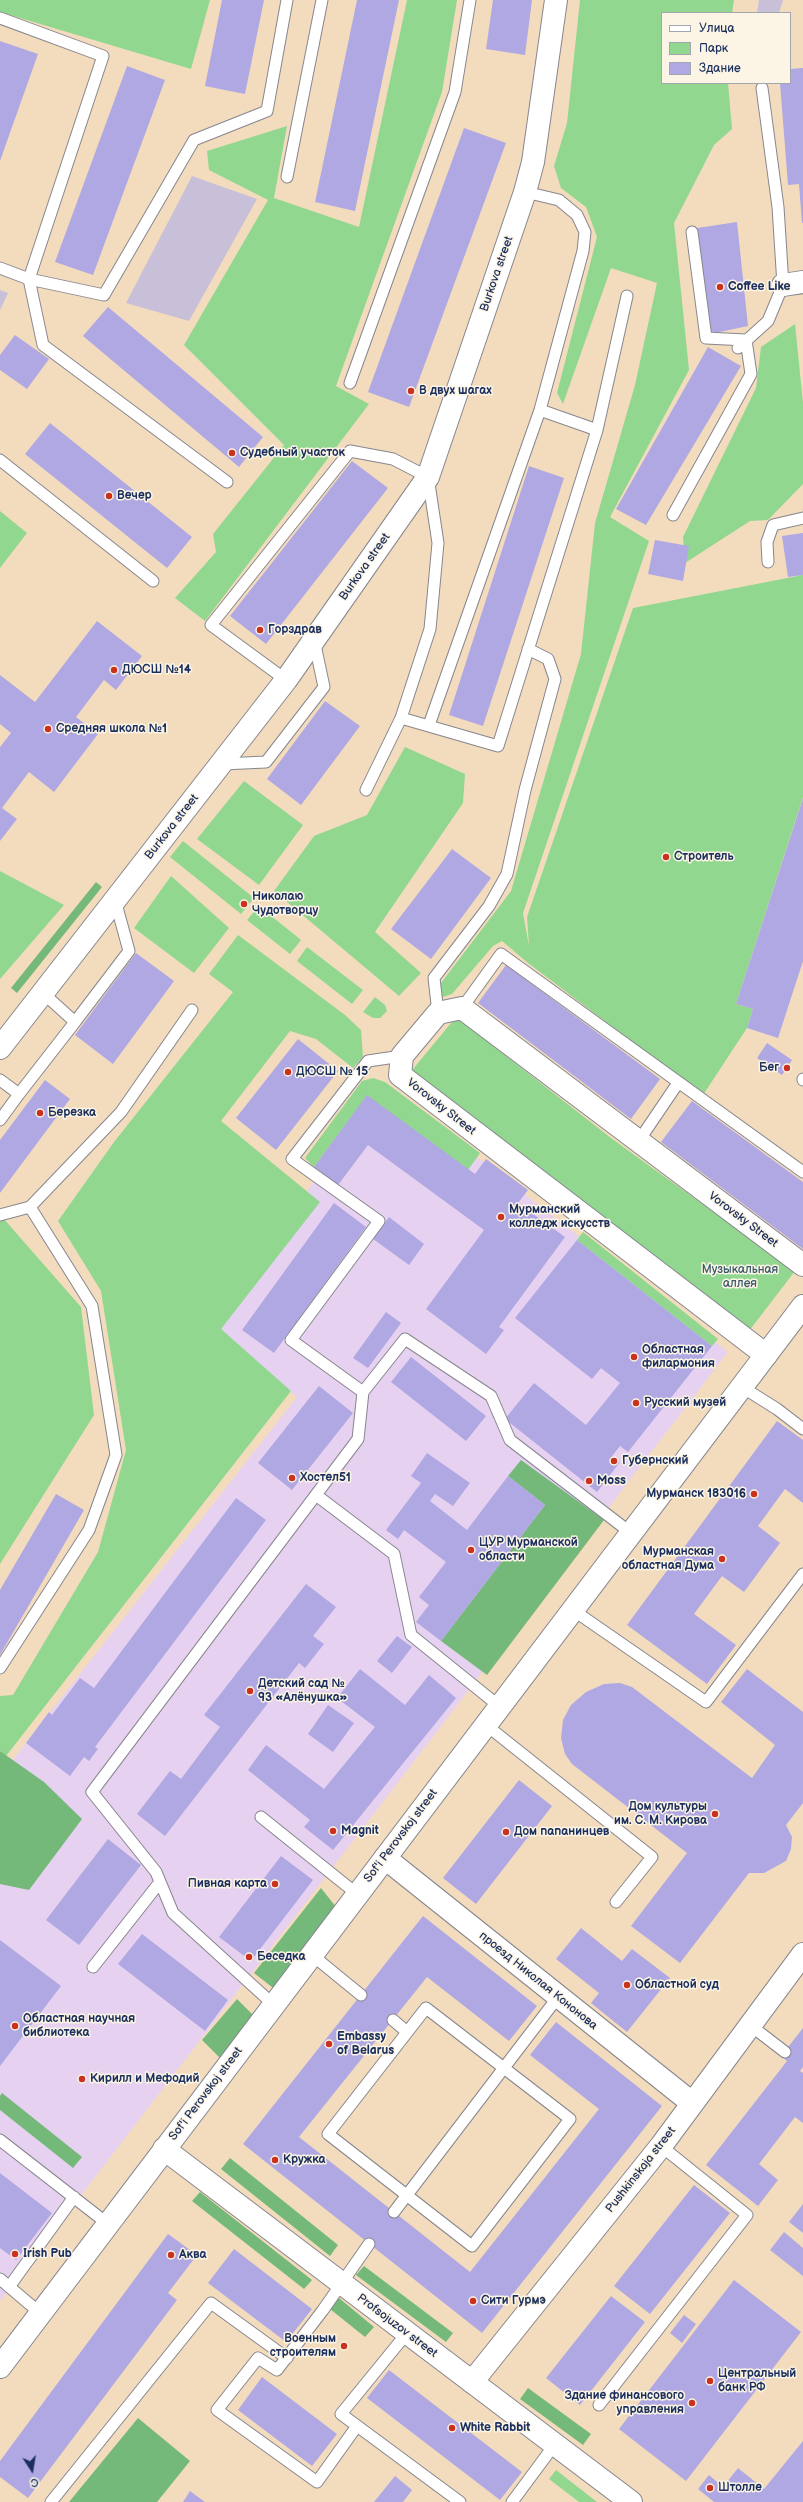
<!DOCTYPE html>
<meta charset="utf-8">
<style>
body{margin:0}
#map{position:relative;width:803px;height:2502px;overflow:hidden;background:#f3dcbd;font-family:"Balsamiq Sans",sans-serif}
canvas{display:block}
.legend{position:absolute;left:661px;top:12px;width:130px;height:72px;box-sizing:border-box;background:#fcf5e5;border:1px solid #a2a6af;margin:0;padding:5px 7px;list-style:none;font-size:12px;color:#1b2f5e}
.legend li{display:flex;align-items:center;gap:8px;height:20px}
.legend b{width:20px;border:1px solid #a2a6af}
.north{position:absolute;left:12px;top:2450px;width:40px;height:40px;-webkit-text-stroke:3px #fcf5e5;paint-order:stroke;rotate:168deg;font-size:11px;font-weight:700;line-height:16px;text-align:center;color:#1b2f5e}
.north::after{content:'';display:block;margin:auto;width:14px;height:18px;background:#1b2f5e;clip-path:polygon(50% 0,100% 100%,50% 72%,0 100%)}
</style>
<div id="map">
<canvas width="803" height="2502"></canvas>
<ul class="legend">
<li><b style="height:5px;background:#fff"></b>Улица</li>
<li><b style="height:11px;background:#91d790"></b>Парк</li>
<li><b style="height:11px;background:#b0a8e3"></b>Здание</li>
</ul>
<div class="north">С</div>
</div>
<script>
const ctx = document.querySelector('canvas').getContext('2d');
ctx.lineJoin = 'round';
function fillPath(path, color) { ctx.fillStyle = color; ctx.fill(path, 'evenodd'); }
const shape = rows => new Path2D(rows.map(r => 'M' + r).join(''));
function strokePath(path, color, width, dash) { ctx.strokeStyle = color; ctx.lineWidth = width; ctx.lineCap = dash ? 'butt' : 'round'; ctx.setLineDash(dash || []); ctx.stroke(path); }
function write(font, color, halo, rows, align = 'center') {
  ctx.font = font + ' "Balsamiq Sans",sans-serif'; ctx.lineWidth = 3; ctx.setLineDash([]); ctx.textBaseline = 'middle'; ctx.strokeStyle = halo; ctx.fillStyle = color; for (const [text, x, y, turn = 0] of rows) {
    ctx.save(); ctx.translate(x, y); ctx.rotate((+turn || 0) * Math.PI / 180); ctx.textAlign = isNaN(turn) ? turn : align; if (halo) ctx.strokeText(text, 0, 0); ctx.fillText(text, 0, 0); ctx.restore();
  }
}
const built = shape([
 [380,1082,728,1352,0,2301,0,1776,297,1397,214,1332]
]);
const industrial = shape([
 [759,0,783,0,779,13,757,13],
 [192,176,257,199,189,321,126,303],
 [0,290,8,293,0,310]
]);
const green = shape([
 [0,0,210,0,191,69,0,12],
 [407,0,457,0,442,92,336,386,369,404,205,621,175,598,216,552,213,534,284,445,184,345,268,200,209,170,207,151,287,126,274,198,359,227],
 [580,0,734,0,732,13,662,13,662,83,728,83,732,129,714,145,674,223,689,370,610,517,649,541,523,913,529,946,527,917,633,608,803,575,803,797,736,1004,753,1009,747,1028,703,1095,528,963,502,941,493,946,452,994,443,997,439,991,441,983,511,891,581,654,595,523,635,385,657,283,611,268,563,404,557,393,597,237,586,207,561,188,554,166,567,123],
 [795,324,803,403,803,484,768,520,750,521,685,563,683,537,756,388,761,347],
 [0,511,27,533,0,568],
 [405,747,465,774,463,803,375,932,421,973,399,996,274,891,314,836,367,815],
 [244,781,303,825,259,885,197,839],
 [183,841,254,898,241,914,170,857],
 [0,871,64,905,0,979],
 [171,876,229,928,194,973,134,928],
 [259,906,301,940,290,954,247,920],
 [238,935,345,1015,361,1030,363,1057,353,1068,316,1039,290,1031,221,1121,320,1202,221,1329,291,1391,6,1756,0,1751,0,1696,13,1695,98,1552,126,1450,101,1291,58,1221,114,1142,233,992,209,974],
 [307,947,363,990,352,1004,297,961],
 [375,997,385,1005,387,1011,380,1018,373,1018,363,1012],
 [456,1017,611,1138,795,1271,749,1331,408,1075],
 [373,1078,385,1082,480,1153,468,1170,367,1096,314,1167,305,1158,362,1081],
 [3,1218,81,1307,94,1415,0,1564,0,1219],
 [583,1232,718,1339,712,1346,577,1240],
 [556,2470,597,2502,579,2502,549,2479]
]);
const forest = shape([
 [96,882,102,887,17,993,11,988],
 [521,1460,604,1520,487,1675,441,1641,545,1505,508,1476],
 [0,1751,44,1782,82,1819,29,1890,0,1884],
 [321,1888,340,1912,277,1991,254,1973],
 [237,1999,255,2017,223,2061,202,2040],
 [2,2093,82,2157,73,2168,0,2110,0,2096],
 [230,2158,338,2245,330,2256,221,2169],
 [200,2192,312,2280,304,2289,192,2201],
 [364,2266,453,2333,446,2342,356,2275],
 [339,2298,374,2327,365,2337,330,2309],
 [528,2388,591,2434,583,2445,520,2399],
 [138,2418,190,2461,157,2502,69,2502]
]);
const building = shape([
 [222,0,264,0,245,94,205,86],
 [357,0,399,0,355,211,315,202],
 [493,0,532,0,525,55,486,49],
 [0,41,38,54,0,161],
 [127,66,165,80,93,275,55,262],
 [803,68,803,223,802,223,799,184,788,185,780,83,790,83,790,69],
 [464,128,506,143,409,407,368,392],
 [737,222,748,326,710,334,697,228],
 [108,307,263,437,239,467,83,336],
 [15,335,49,359,27,389,0,370,0,355],
 [708,347,741,366,646,525,616,509],
 [50,423,192,537,167,568,25,454],
 [352,461,388,488,266,644,230,616],
 [529,466,564,478,483,726,449,715],
 [803,533,803,575,788,577,782,536],
 [655,540,689,546,683,581,648,574],
 [97,621,142,656,116,690,104,680,76,717,98,734,54,792,29,772,2,808,17,819,0,841,0,747,11,733,0,724,0,675,35,702],
 [325,701,360,726,301,805,267,779],
 [803,798,803,961,778,1038,747,1028,753,1009,736,1004],
 [452,849,491,878,431,959,391,929],
 [136,953,174,981,113,1064,75,1035],
 [506,965,660,1079,631,1119,478,1003],
 [298,1039,338,1071,276,1150,236,1118],
 [767,1043,792,1060,782,1075,757,1058],
 [45,1080,70,1099,0,1193,0,1140],
 [367,1095,475,1174,486,1159,528,1190,518,1203,565,1237,499,1327,504,1330,486,1354,426,1309,484,1230,368,1145,338,1185,314,1167],
 [692,1101,803,1182,803,1249,661,1142],
 [334,1203,366,1227,274,1353,242,1330],
 [389,1217,424,1244,409,1265,373,1239],
 [577,1240,712,1346,628,1452,620,1446,612,1456,620,1462,597,1492,505,1419,534,1383,586,1425,620,1383,601,1368,592,1379,515,1318],
 [386,1312,401,1323,368,1368,353,1358],
 [411,1357,486,1416,466,1441,391,1382],
 [319,1386,353,1413,292,1490,258,1463],
 [777,1421,803,1440,803,1503,785,1489,758,1526,780,1543,744,1592,722,1576,694,1614,736,1645,707,1684,627,1625],
 [427,1453,470,1483,453,1506,435,1494,430,1501,467,1530,508,1476,545,1505,441,1641,416,1622,429,1605,419,1597,446,1562,404,1530,398,1539,386,1530,421,1483,411,1476],
 [56,1494,84,1510,0,1655,0,1590],
 [236,1498,266,1520,95,1747,98,1749,89,1761,84,1757,70,1776,26,1743,49,1712,52,1715,80,1678,94,1688],
 [306,1584,336,1607,313,1636,324,1644,305,1668,299,1663,165,1836,137,1814,170,1771,181,1779,220,1727,204,1715],
 [397,1636,412,1647,392,1673,377,1661],
 [360,1669,405,1705,429,1675,456,1698,333,1850,304,1827,310,1820,248,1770,266,1745,324,1789,375,1727,337,1698],
 [747,1669,803,1712,803,1803,786,1825,792,1837,791,1849,786,1861,764,1873,749,1873,680,1963,631,1926,687,1853,572,1764,565,1754,561,1738,563,1720,571,1705,586,1692,604,1684,620,1683,632,1687,752,1778,775,1745,721,1702],
 [328,1705,354,1723,333,1752,308,1734],
 [519,1780,552,1806,476,1904,443,1878],
 [108,1839,141,1865,79,1945,46,1920],
 [281,1856,313,1880,251,1961,219,1937],
 [423,1916,537,2006,509,2041,427,1977,299,2137,470,2272,599,2109,530,2055,556,2022,662,2106,482,2333,243,2144],
 [581,1928,622,1961,632,1949,670,1978,627,2032,591,2003,599,1993,556,1959],
 [142,1934,228,2000,205,2031,118,1964],
 [0,1940,61,1986,0,2066],
 [803,2028,803,2067,800,2071,803,2073,803,2123,795,2117,759,2164,778,2180,758,2206,706,2165,787,2061,781,2056],
 [0,2173,52,2213,16,2260,0,2248],
 [694,2185,730,2213,650,2314,614,2286],
 [803,2204,803,2233,789,2222],
 [784,2232,803,2248,803,2276,770,2250],
 [168,2234,197,2255,168,2293,177,2300,28,2498,0,2477,0,2461],
 [234,2249,312,2309,286,2342,208,2283],
 [734,2280,801,2332,686,2481,619,2429],
 [611,2296,645,2322,580,2405,546,2378],
 [684,2315,696,2324,682,2343,670,2333],
 [389,2370,522,2472,500,2500,367,2398],
 [262,2377,337,2434,312,2466,238,2410],
 [803,2441,803,2502,714,2502,698,2489,709,2475,723,2487,738,2468,764,2489],
 [395,2476,412,2490,403,2502,374,2502],
 [190,2491,205,2502,183,2502]
]);
const service = shape([
 [0,18,103,56,29,279,104,295,194,140,267,111,287,0],
 [287,177,322,0],
 [0,268,29,279,43,345,227,482],
 [738,348,768,321,783,285,778,207,762,88],
 [350,383,455,92,470,0],
 [597,430,627,296],
 [0,460,153,581],
 [673,515,751,374,746,340,706,338,692,232],
 [768,562,767,542,773,525,803,518],
 [286,680,211,625,350,451,393,459,428,477,438,543,430,629,401,718,366,790],
 [401,718,498,746,597,430,540,410],
 [429,725,540,410,583,251,585,232,577,215,559,200,525,192],
 [222,764,266,762,324,687,314,640],
 [43,993,75,1022,129,951,115,900],
 [462,1008,501,954,803,1172],
 [438,1013,434,978,489,906,507,874,525,790,555,679,548,659,528,649],
 [803,1079,803,1080],
 [0,1080,19,1094,75,1022],
 [0,1120,19,1094],
 [638,1142,678,1083],
 [0,1215,30,1207,121,1112,192,1010],
 [742,1387,777,1409,803,1429],
 [363,1392,291,1340,379,1221,292,1159,368,1061,402,1056],
 [316,1495,394,1554,411,1635,499,1706],
 [573,1610,706,1702,803,1574],
 [0,1668,89,1530,116,1455,92,1306,30,1207],
 [486,1725,652,1857,616,1902],
 [261,1817,357,1894],
 [312,1955,361,1995],
 [93,1967,160,1882],
 [274,2005,173,1913,156,1872,92,1792,358,1439,363,1392,405,1339,491,1396,510,1440,631,1533],
 [426,2008,570,2119,472,2246,328,2134,426,2008],
 [393,2020,407,2032],
 [750,2025,785,2052],
 [0,2140,108,2224],
 [394,2212,558,1997],
 [0,2279,40,2313],
 [9,2287,74,2197],
 [407,2333,341,2414,460,2502],
 [599,2405,747,2215,661,2146],
 [357,2426,317,2482,217,2410,258,2358,277,2370,323,2310,369,2244],
 [51,2502,211,2303,287,2358],
 [512,2502,555,2444]
]);
const minor = shape([
 [783,285,803,282],
 [766,1355,400,1075,402,1056,438,1013,462,1008,803,1265],
 [385,1858,692,2103],
 [472,2382,661,2146,803,1954]
]);
const tertiary = shape([
 [0,1048,286,680,428,477,525,192,533,162,556,0],
 [164,2149,631,2502],
 [0,2367,803,1306]
]);
const markers = [
 [720,287,4,"#c8321e"],
 [411,391,4,"#c8321e"],
 [232,453,4,"#c8321e"],
 [109,496,4,"#c8321e"],
 [260,630,4,"#c8321e"],
 [114,670,4,"#c8321e"],
 [48,729,4,"#c8321e"],
 [666,857,4,"#c8321e"],
 [244,904,4,"#c8321e"],
 [787,1068,4,"#c8321e"],
 [288,1072,4,"#c8321e"],
 [40,1113,4,"#c8321e"],
 [501,1217,4,"#c8321e"],
 [634,1357,4,"#c8321e"],
 [636,1403,4,"#c8321e"],
 [614,1461,4,"#c8321e"],
 [292,1478,4,"#c8321e"],
 [589,1481,4,"#c8321e"],
 [754,1494,4,"#c8321e"],
 [471,1550,4,"#c8321e"],
 [722,1559,4,"#c8321e"],
 [250,1691,4,"#c8321e"],
 [715,1814,4,"#c8321e"],
 [333,1831,4,"#c8321e"],
 [506,1832,4,"#c8321e"],
 [275,1884,4,"#c8321e"],
 [249,1957,4,"#c8321e"],
 [627,1985,4,"#c8321e"],
 [15,2026,4,"#c8321e"],
 [329,2044,4,"#c8321e"],
 [82,2079,4,"#c8321e"],
 [275,2160,4,"#c8321e"],
 [15,2254,4,"#c8321e"],
 [171,2255,4,"#c8321e"],
 [473,2301,4,"#c8321e"],
 [344,2346,4,"#c8321e"],
 [710,2381,4,"#c8321e"],
 [692,2403,4,"#c8321e"],
 [452,2428,4,"#c8321e"],
 [710,2488,4,"#c8321e"]
];
const streetNames = [
 ["Burkova street",497,274,-71],
 ["Burkova street",365,567,-55],
 ["Burkova street",172,827,-52],
 ["Vorovsky Street",441,1107,38],
 ["Vorovsky Street",743,1220,37],
 ["Sof'i Perovskoj street",401,1836,-53],
 ["проезд Николая Кононова",538,1981,39],
 ["Sof'i Perovskoj street",206,2094,-53],
 ["Pushkinskaja street",641,2170,-52],
 ["Profsojuzov street",397,2326,37]
];
const poiNames = [
 ["Coffee Like",728,287],
 ["В двух шагах",419,391],
 ["Судебный участок",240,453],
 ["Вечер",117,496],
 ["Горздрав",268,630],
 ["ДЮСШ №14",122,670],
 ["Средняя школа №1",56,729],
 ["Строитель",674,857],
 ["Николаю",252,897],
 ["Чудотворцу",252,911],
 ["Бег",779,1068,"right"],
 ["ДЮСШ № 15",296,1072],
 ["Березка",48,1113],
 ["Мурманский",509,1210],
 ["колледж искусств",509,1224],
 ["Областная",642,1350],
 ["филармония",642,1364],
 ["Русский музей",644,1403],
 ["Губернский",622,1461],
 ["Хостел51",300,1478],
 ["Moss",597,1481],
 ["Мурманск 183016",746,1494,"right"],
 ["ЦУР Мурманской",479,1543],
 ["области",479,1557],
 ["Мурманская",714,1552,"right"],
 ["областная Дума",714,1566,"right"],
 ["Детский сад №",258,1684],
 ["93 «Алёнушка»",258,1698],
 ["Дом культуры",707,1807,"right"],
 ["им. С. М. Кирова",707,1821,"right"],
 ["Magnit",341,1831],
 ["Дом папанинцев",514,1832],
 ["Пивная карта",267,1884,"right"],
 ["Беседка",257,1957],
 ["Областной суд",635,1985],
 ["Областная научная",23,2019],
 ["библиотека",23,2033],
 ["Embassy",337,2037],
 ["of Belarus",337,2051],
 ["Кирилл и Мефодий",90,2079],
 ["Кружка",283,2160],
 ["Irish Pub",23,2254],
 ["Аква",179,2255],
 ["Сити Гурмэ",481,2301],
 ["Военным",336,2339,"right"],
 ["строителям",336,2353,"right"],
 ["Центральный",718,2374],
 ["банк РФ",718,2388],
 ["Здание финансового",684,2396,"right"],
 ["управления",684,2410,"right"],
 ["White Rabbit",460,2428],
 ["Штолле",718,2488]
];
const parkNames = [
 ["Музыкальная",740,1270],
 ["аллея",740,1284]
];
fillPath(built, '#e6d2f0');
fillPath(industrial, '#c8bfd8');
fillPath(green, '#91d790');
fillPath(forest, '#74b87a');
fillPath(building, '#b0a8e3');
strokePath(service, '#87868e', 13);
strokePath(minor, '#87868e', 24);
strokePath(tertiary, '#87868e', 24);
strokePath(service, '#fff', 11);
strokePath(minor, '#fff', 22);
strokePath(tertiary, '#fff', 22);
for (const [x, y, r, color] of markers) { const dot = new Path2D(); dot.arc(x, y, r, 0, 2 * Math.PI); ctx.fillStyle = color; ctx.fill(dot); strokePath(dot, '#fcf5e5', 1.5); }
write('12px', '#1b2f5e', '#fcf5e5', streetNames);
write('bold 12px', '#1b2f5e', '#fcf5e5', poiNames, 'left');
write('12px', '#38596a', '#fcf5e5', parkNames);
</script>
